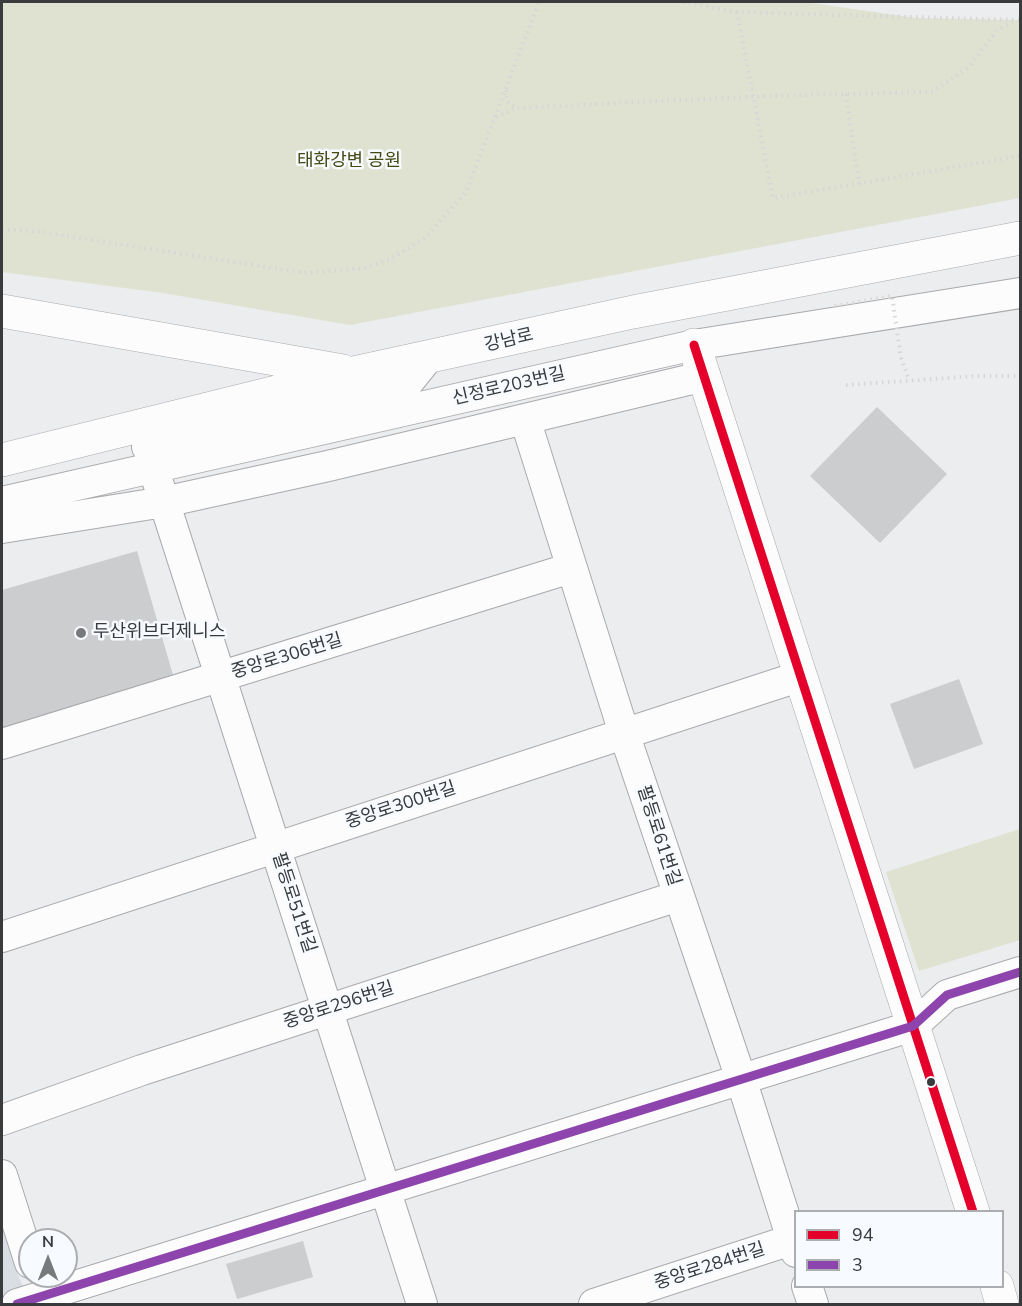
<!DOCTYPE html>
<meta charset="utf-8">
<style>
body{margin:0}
#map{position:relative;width:1022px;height:1306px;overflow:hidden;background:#ebedef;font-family:"Nunito Sans",sans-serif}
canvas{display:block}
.frame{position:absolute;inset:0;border:3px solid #383a3b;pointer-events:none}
.legend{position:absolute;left:794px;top:1210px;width:210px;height:78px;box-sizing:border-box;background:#f7fafe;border:2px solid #abadb0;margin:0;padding:8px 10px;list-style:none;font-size:18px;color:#383a3b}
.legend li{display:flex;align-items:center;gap:12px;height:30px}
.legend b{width:30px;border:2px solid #abadb0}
.north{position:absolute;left:18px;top:1228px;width:60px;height:60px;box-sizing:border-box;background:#f7fafe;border:2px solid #abadb0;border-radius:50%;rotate:0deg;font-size:16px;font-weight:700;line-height:24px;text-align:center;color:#383a3b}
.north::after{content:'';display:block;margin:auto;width:21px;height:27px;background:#77797a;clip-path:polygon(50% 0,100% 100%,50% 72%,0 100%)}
</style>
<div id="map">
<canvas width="1022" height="1306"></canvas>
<div class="frame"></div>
<ul class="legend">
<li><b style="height:8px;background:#e4002b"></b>94</li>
<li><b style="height:8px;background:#8e44ad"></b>3</li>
</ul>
<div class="north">N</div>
</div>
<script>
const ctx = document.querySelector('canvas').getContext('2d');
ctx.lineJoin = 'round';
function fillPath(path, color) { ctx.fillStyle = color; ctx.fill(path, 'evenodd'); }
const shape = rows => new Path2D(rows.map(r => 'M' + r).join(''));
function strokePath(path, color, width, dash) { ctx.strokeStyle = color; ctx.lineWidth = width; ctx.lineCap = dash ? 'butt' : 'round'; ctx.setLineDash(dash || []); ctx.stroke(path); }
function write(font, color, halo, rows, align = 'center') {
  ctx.font = font + ' "Nunito Sans","Noto Sans KR",sans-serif'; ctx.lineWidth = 5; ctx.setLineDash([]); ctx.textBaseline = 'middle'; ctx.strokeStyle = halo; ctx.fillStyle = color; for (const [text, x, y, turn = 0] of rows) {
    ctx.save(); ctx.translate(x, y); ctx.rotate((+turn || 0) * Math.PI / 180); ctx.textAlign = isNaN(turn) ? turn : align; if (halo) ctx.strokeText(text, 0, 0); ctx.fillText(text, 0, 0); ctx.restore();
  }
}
const built = shape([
 [2,1221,17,1273,31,1304,2,1304]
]);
const green = shape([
 [2,2,805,2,916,18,1020,20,1020,198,350,325,163,293,2,272],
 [1020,829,1020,940,919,971,886,872]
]);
const building = shape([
 [877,407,947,474,880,543,810,476],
 [137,551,173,675,2,728,2,590],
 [959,679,983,744,914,769,890,704],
 [303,1241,313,1277,237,1299,226,1264]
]);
const path = shape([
 [683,2,737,12,1020,20],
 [737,12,773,198,1020,156],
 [506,90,507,101,517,108,764,96,932,92,969,67,997,30,1016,20],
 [846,94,859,184],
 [496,117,516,108],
 [2,229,41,232,305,273,365,268,392,258,425,238,466,192,539,2],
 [901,358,909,380],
 [846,385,976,376,1020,376]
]);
const minor = shape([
 [525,419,624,733,741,1079,796,1252],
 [147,447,407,384,427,359],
 [153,467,422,1304],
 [2,502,694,345,1020,293],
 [2,528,164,502,328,466,705,376],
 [2,744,571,568],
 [2,937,801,676],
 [2,1120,142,1070,678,896],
 [2,1175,30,1263],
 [807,1286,813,1304],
 [17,1304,913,1026,947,995,1020,972],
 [594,1304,791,1240]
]);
const major = shape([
 [2,311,343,371],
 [694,345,973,1212],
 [2,460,353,373,633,312,1020,238],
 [997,1286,1002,1304]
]);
const pathBridge = shape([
 [835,306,892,296,901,358]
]);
const bus1 = shape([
 [694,345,973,1212]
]);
const bus2 = shape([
 [17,1304,913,1026,947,995,1020,972]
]);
const markers = [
 [81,633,6,"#77797a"],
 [931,1082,5,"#383a3b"]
];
const parkNames = [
 ["태화강변 공원",349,162]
];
const streetNames = [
 ["강남로",509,341,-13],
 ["신정로203번길",509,387,-13],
 ["중앙로306번길",287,657,-17],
 ["중앙로300번길",401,806,-18],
 ["팔등로61번길",658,836,72],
 ["팔등로51번길",293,903,72],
 ["중앙로296번길",339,1006,-18],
 ["중앙로284번길",710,1267,-18]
];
const poiNames = [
 ["두산위브더제니스",93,633]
];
fillPath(built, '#d8dee3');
fillPath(green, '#dfe2d1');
fillPath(building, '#cccdcf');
strokePath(minor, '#a9aaac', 32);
strokePath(major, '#a9aaac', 34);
strokePath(path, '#d6d6d6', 4, [1.5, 4.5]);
strokePath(minor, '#fcfcfd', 30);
strokePath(major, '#fcfcfd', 33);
strokePath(pathBridge, '#d6d6d6', 4, [1.5, 4.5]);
strokePath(bus1, '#e4002b', 9);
strokePath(bus2, '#8e44ad', 9);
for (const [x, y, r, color] of markers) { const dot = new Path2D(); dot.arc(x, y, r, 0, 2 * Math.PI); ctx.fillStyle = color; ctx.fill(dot); strokePath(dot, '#f7fafe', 2); }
write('18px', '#464913', '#f7fafe', parkNames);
write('18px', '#383a3b', '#f7fafe', streetNames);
write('18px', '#383a3b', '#f7fafe', poiNames, 'left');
</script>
